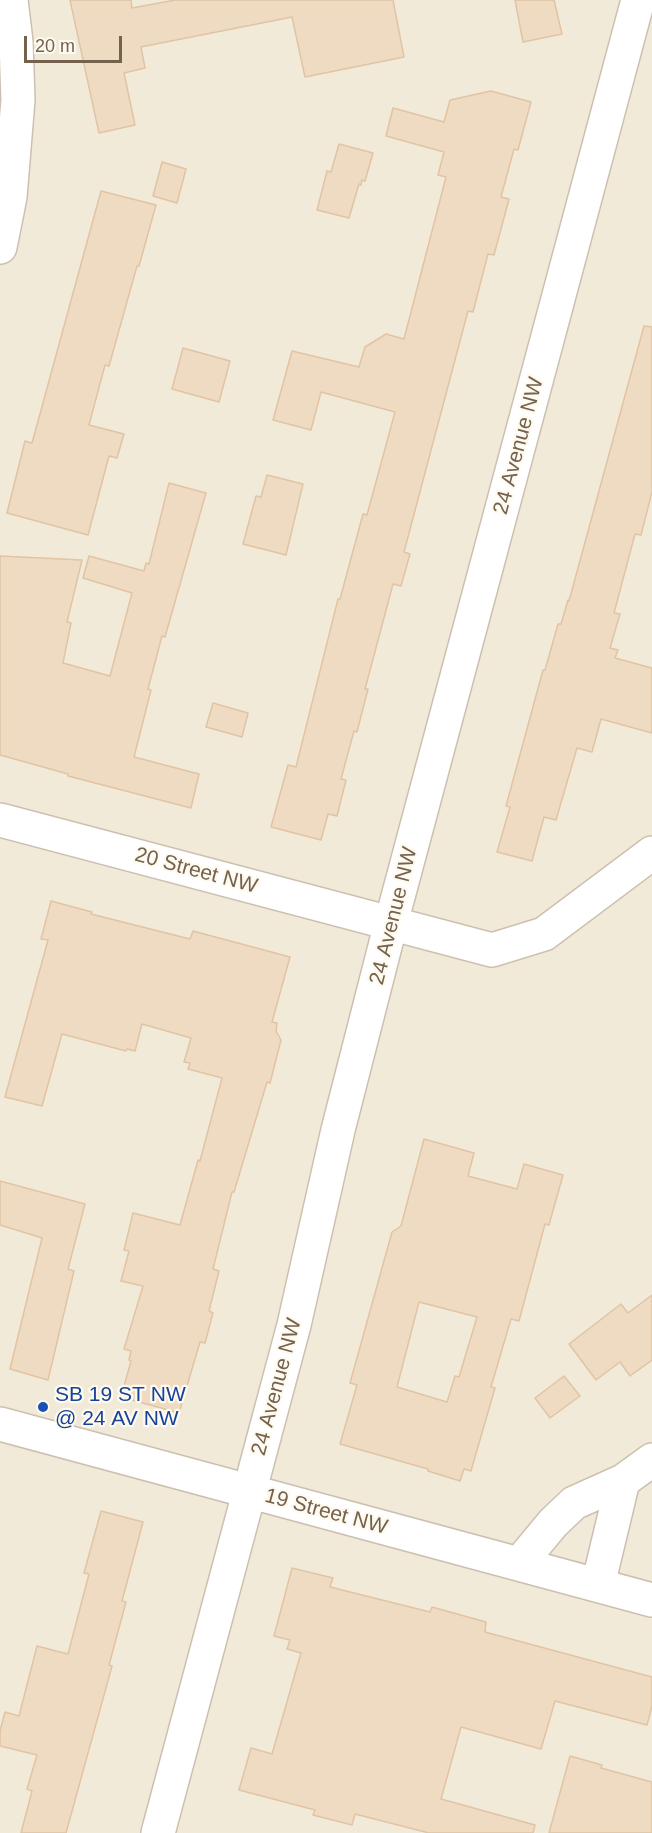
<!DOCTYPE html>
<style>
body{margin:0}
#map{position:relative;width:652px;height:1833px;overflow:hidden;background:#fbf7e9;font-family:Arial,sans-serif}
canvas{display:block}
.scale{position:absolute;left:24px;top:36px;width:98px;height:27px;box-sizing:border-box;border:3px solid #74614e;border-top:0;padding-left:8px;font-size:18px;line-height:21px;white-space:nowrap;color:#74614e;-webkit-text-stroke:4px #fefaef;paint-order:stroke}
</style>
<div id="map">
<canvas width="652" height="1833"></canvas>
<div class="scale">20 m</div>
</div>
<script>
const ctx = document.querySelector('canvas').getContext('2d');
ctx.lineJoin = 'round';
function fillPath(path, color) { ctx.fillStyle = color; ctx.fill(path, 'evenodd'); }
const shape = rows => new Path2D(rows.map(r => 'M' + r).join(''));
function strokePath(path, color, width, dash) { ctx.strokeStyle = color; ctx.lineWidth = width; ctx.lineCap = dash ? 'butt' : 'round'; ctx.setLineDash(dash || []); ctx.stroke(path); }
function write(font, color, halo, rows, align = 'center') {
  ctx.font = font + ' Arial,sans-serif'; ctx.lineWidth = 4.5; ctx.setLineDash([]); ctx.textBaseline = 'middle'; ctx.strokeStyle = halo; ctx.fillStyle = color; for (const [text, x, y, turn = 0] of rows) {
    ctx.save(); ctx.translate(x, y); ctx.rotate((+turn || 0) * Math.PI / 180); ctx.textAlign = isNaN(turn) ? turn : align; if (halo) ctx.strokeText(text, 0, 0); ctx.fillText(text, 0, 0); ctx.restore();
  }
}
const residential = shape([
 [0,0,652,0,652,1833,0,1833]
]);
const building = shape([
 [70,0,131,0,132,8,175,0,393,0,404,57,305,77,292,17,141,47,145,68,124,73,135,125,99,133,70,0],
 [515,0,554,0,562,34,523,42,515,0],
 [491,91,531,102,518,150,514,149,501,197,509,199,494,255,488,254,473,312,468,311,404,552,410,554,401,586,393,584,365,689,368,689,357,732,354,731,341,779,346,780,337,816,328,814,321,840,271,827,288,765,296,767,338,599,340,599,363,514,367,515,395,412,321,392,311,430,273,420,292,351,359,367,365,347,386,334,404,339,446,177,438,175,444,152,386,136,393,108,444,122,450,100,491,91],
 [339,144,373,153,365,181,362,180,361,185,359,184,349,218,317,210,327,171,331,172,339,144],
 [162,162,186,169,177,203,153,196,162,162],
 [101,191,156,205,139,266,137,266,109,366,105,365,89,425,124,434,117,458,109,456,88,535,7,513,25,441,32,443,101,191],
 [644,326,652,327,652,492,641,535,635,534,614,613,620,614,610,648,618,650,615,658,652,668,652,733,601,719,592,752,577,748,556,820,544,817,532,861,497,852,510,807,506,806,543,670,545,670,558,624,561,624,568,600,569,601,644,326],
 [183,348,230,361,219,402,172,389,183,348],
 [267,475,303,484,286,555,243,544,256,496,261,497,267,475],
 [169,483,206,493,165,637,162,636,148,689,151,690,134,757,199,774,191,808,68,776,68,774,0,755,0,556,82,560,67,622,71,623,63,663,110,676,132,593,83,578,89,556,144,571,146,563,149,564,169,483],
 [213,703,248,713,242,737,206,727,213,703],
 [51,901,92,912,91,914,190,939,193,931,290,957,272,1022,277,1023,276,1031,281,1040,270,1083,267,1082,234,1192,232,1192,213,1269,219,1271,209,1311,213,1313,205,1343,200,1342,179,1413,121,1397,131,1361,129,1360,131,1351,124,1349,143,1286,121,1281,129,1251,124,1250,133,1213,180,1225,198,1160,200,1161,222,1078,188,1069,190,1063,184,1062,191,1038,142,1024,135,1051,127,1049,126,1051,62,1034,42,1106,5,1097,48,940,41,939,51,901],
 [424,1139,474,1153,468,1176,517,1189,524,1164,563,1175,549,1225,545,1224,519,1321,511,1319,491,1387,495,1388,471,1471,464,1469,460,1481,428,1471,428,1469,340,1444,357,1385,350,1383,392,1232,401,1226,424,1139],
 [419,1302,477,1317,459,1377,455,1376,447,1402,397,1387,419,1302],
 [0,1181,85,1204,68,1269,74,1271,48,1380,10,1369,42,1238,0,1225,0,1181],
 [652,1295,652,1360,630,1376,620,1362,596,1380,569,1344,621,1304,628,1313,652,1295],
 [564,1376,580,1396,550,1418,535,1398,564,1376],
 [101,1511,143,1522,122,1601,126,1602,109,1665,112,1666,66,1833,21,1833,32,1791,27,1789,37,1755,0,1746,0,1731,5,1712,19,1716,37,1646,68,1654,89,1574,84,1573,101,1511],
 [292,1568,333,1578,330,1587,430,1612,432,1607,486,1622,485,1632,652,1677,652,1706,647,1725,555,1701,541,1749,461,1727,441,1799,535,1825,533,1833,429,1833,355,1814,352,1825,313,1815,315,1810,239,1790,251,1748,272,1754,301,1653,287,1649,290,1640,274,1636,292,1568],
 [570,1756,602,1765,601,1768,652,1782,652,1833,549,1833,570,1756]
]);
const minor = shape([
 [0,247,10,197,18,100,16,42,11,0],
 [0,820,492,950,544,934,652,853],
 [0,1424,652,1600],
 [519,1564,553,1523,574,1503,623,1481,652,1460],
 [598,1585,623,1481],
 [158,1833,294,1325,338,1130,391,923,638,0]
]);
const markers = [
 [43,1407,6,"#1a4fb4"]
];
const streetNames = [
 ["24 Avenue NW",519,446,-75],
 ["20 Street NW",196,871,15],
 ["24 Avenue NW",394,916,-76],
 ["24 Avenue NW",277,1387,-75],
 ["19 Street NW",326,1512,15]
];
const transitNames = [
 ["SB 19 ST NW",55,1395],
 ["@ 24 AV NW",55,1419]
];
fillPath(residential, '#f2ead8');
fillPath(building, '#efdbc2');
strokePath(building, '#e0c4a4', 1.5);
strokePath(minor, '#cdc0b0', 36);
strokePath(minor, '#fff', 33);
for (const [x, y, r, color] of markers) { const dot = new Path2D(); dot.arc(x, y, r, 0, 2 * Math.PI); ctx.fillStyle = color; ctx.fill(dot); strokePath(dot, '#fefaef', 2); }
write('21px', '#74614e', '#fefaef', streetNames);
write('21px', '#164399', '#fefaef', transitNames, 'left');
</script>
